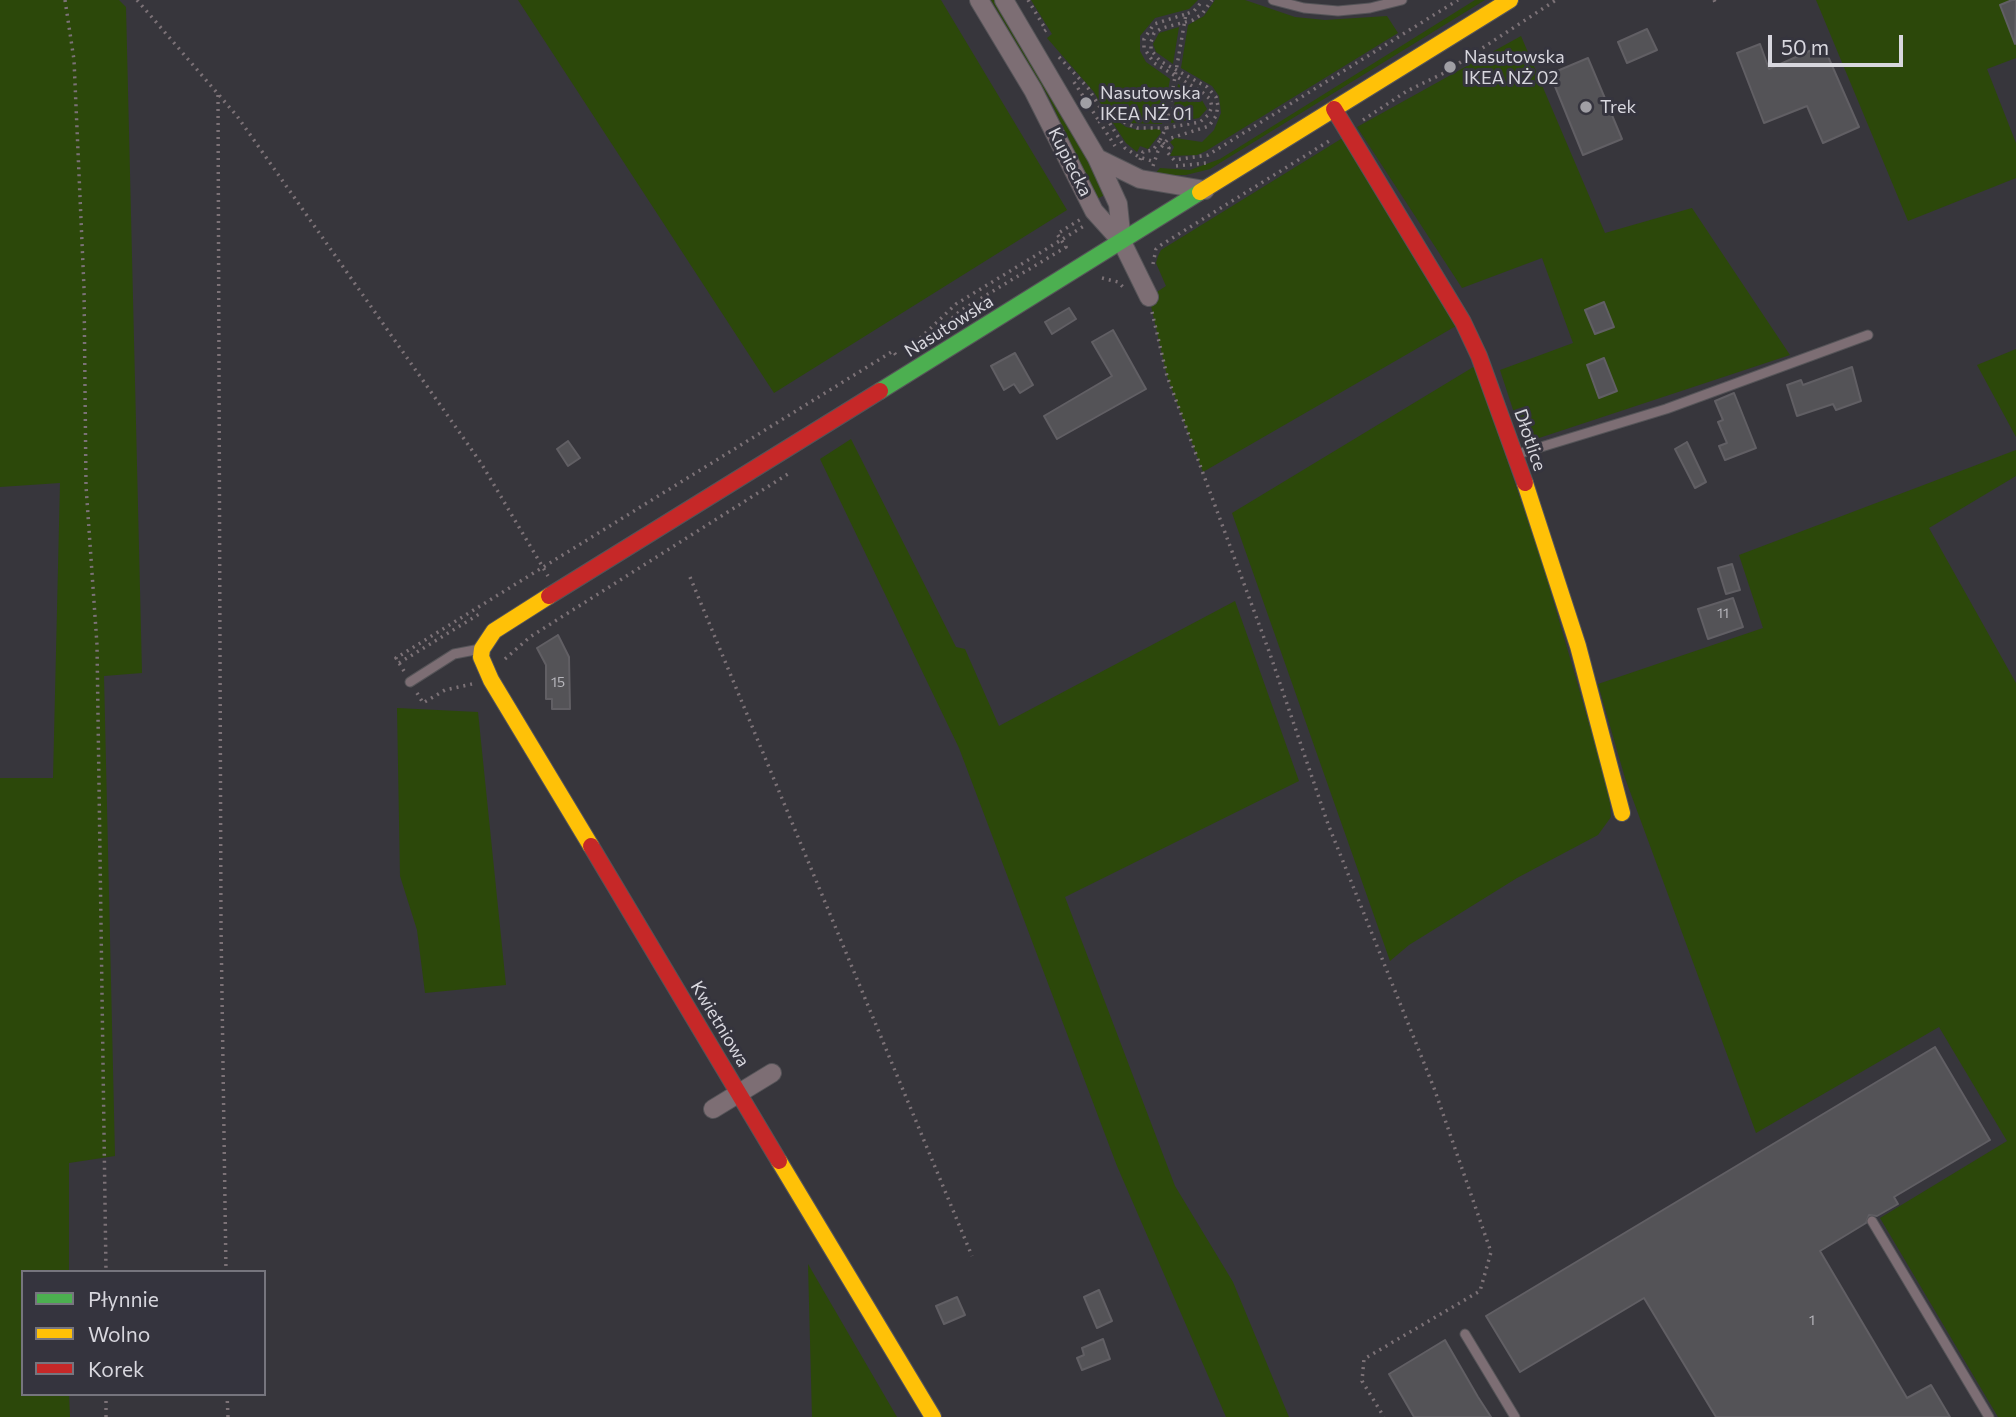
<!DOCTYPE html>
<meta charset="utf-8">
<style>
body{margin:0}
#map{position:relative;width:2016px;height:1417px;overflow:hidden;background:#37363c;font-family:Commissioner,sans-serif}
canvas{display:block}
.legend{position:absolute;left:21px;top:1270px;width:245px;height:126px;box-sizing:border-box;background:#35343e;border:2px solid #76757e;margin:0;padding:9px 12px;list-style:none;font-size:21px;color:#d8d7de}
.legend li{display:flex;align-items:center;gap:14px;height:35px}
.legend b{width:35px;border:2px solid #76757e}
.scale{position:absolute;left:1768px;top:35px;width:135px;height:32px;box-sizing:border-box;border:4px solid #d8d7de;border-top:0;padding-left:9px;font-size:21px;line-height:24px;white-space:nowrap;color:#d8d7de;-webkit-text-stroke:5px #35343e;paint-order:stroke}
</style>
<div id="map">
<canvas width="2016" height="1417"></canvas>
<ul class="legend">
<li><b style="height:9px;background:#4caf50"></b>Płynnie</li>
<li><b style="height:9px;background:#ffc107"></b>Wolno</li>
<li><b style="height:9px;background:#c62828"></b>Korek</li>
</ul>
<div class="scale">50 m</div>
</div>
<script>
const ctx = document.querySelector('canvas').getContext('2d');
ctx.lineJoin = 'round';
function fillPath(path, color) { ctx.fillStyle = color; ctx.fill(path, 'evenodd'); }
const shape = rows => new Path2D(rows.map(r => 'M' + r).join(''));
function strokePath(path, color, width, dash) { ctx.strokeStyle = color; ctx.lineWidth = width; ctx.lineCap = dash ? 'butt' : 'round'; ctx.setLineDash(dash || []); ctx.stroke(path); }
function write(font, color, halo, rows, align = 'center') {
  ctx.font = font + ' Commissioner,sans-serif'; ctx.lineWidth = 6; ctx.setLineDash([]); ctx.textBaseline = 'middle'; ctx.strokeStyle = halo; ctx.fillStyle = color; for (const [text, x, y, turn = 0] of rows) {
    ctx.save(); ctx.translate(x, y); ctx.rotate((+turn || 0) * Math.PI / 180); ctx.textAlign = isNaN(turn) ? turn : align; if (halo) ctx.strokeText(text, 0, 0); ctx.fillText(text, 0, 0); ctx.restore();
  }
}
const green = shape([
 [0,0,119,0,126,7,142,673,104,676,115,1156,69,1163,69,1272,23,1272,23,1394,69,1394,70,1417,0,1417,0,778,53,778,60,483,0,487],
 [518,0,941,0,1067,210,774,393],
 [991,0,996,0,1108,193,1097,199,1049,98],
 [1031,0,1198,0,1189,9,1155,18,1140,36,1140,51,1146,62,1170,79,1162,124,1130,123,1119,118,1112,107,1105,111,1094,92,1047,38,1052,34],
 [1215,0,1245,0,1295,17,1325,20,1387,16,1398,33,1206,151,1197,155,1170,156,1174,147,1170,142,1175,138,1202,142,1214,130,1221,113,1219,96,1212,86,1181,68,1188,25,1204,16],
 [1475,0,1485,0,1210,169,1186,175,1154,175,1160,168,1190,170,1220,159],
 [1816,0,2016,0,2016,58,1987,69,2016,143,2016,178,1908,221],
 [1179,27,1173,64,1156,52,1153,44,1159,33],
 [1521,36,1605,233,1692,208,1790,355,1524,443,1500,370,1573,343,1542,258,1462,288,1357,127],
 [1178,84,1199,95,1207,109,1199,118,1171,123],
 [1113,118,1126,127,1138,130,1160,129,1161,133,1148,149,1140,146,1137,152,1126,143,1111,120],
 [1349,134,1456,326,1203,472,1167,376,1149,297,1166,286,1156,263,1158,256,1161,250],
 [2016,349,2016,437,1977,365],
 [1475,366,1542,562,1609,792,1611,817,1598,835,1517,878,1409,945,1390,961,1232,513],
 [851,439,956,647,965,649,999,726,1235,601,1299,781,1065,897,1175,1186,1233,1282,1289,1417,1226,1417,1117,1166,959,748,820,459],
 [2016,450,2016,476,1929,528,2016,683,2016,1417,1998,1417,1880,1218,2007,1141,1939,1027,1756,1133,1625,778,1598,684,1763,628,1739,555],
 [397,708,478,712,506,985,425,993,417,930,400,876],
 [808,1264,897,1417,812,1417]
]);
const building = shape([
 [2012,0,2016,0,2015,44,2000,5,2012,0],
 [1647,29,1657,50,1627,63,1618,42,1647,29],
 [1760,44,1769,69,1823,45,1859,127,1823,143,1807,106,1764,123,1737,53,1760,44],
 [1588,58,1622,139,1583,155,1550,74,1588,58],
 [1604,302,1614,327,1595,334,1585,310,1604,302],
 [1069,308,1076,319,1052,334,1045,322,1069,308],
 [1113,330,1146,389,1057,439,1044,416,1112,376,1092,342,1113,330],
 [1015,353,1033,385,1020,393,1014,384,1004,390,991,366,1015,353],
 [1604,358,1617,391,1599,398,1587,365,1604,358],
 [1852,367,1861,401,1836,410,1833,404,1797,416,1787,385,1801,380,1803,385,1852,367],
 [1734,393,1756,448,1725,460,1719,446,1727,443,1718,422,1723,420,1715,401,1734,393],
 [568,441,580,458,568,466,557,449,568,441],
 [1687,442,1706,482,1695,488,1675,449,1687,442],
 [1732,564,1740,590,1726,594,1718,568,1732,564],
 [1733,598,1743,627,1708,639,1698,609,1733,598],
 [558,635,569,657,570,709,552,709,552,699,546,699,546,665,537,648,558,635],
 [1935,1047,1990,1140,1894,1197,1898,1204,1877,1216,1869,1215,1866,1223,1820,1251,1907,1398,1931,1385,1950,1417,1716,1417,1644,1298,1520,1372,1486,1316,1935,1047],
 [1099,1290,1112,1321,1097,1328,1084,1297,1099,1290],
 [957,1297,965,1315,944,1324,936,1306,957,1297],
 [1103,1339,1110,1359,1082,1370,1077,1358,1084,1355,1082,1348,1103,1339],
 [1445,1340,1478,1397,1491,1417,1414,1417,1389,1374,1445,1340]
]);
const path = shape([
 [65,0,74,60,84,288,86,486,97,645,106,1272],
 [137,0,237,116,481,463,548,576],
 [1028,0,1046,30,1042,33],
 [1714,0,1715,2],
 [1059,57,1088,88,1125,148,1139,157,1155,162],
 [1074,82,1099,121,1112,113,1117,119,1137,128,1166,128,1186,14,1194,11,1203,0],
 [218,95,221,926,226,1272],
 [1363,120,1407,91,1444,73,1556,0],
 [1099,121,1115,146],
 [1160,140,1166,128,1200,122,1208,115,1212,107,1210,99,1202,92,1154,63,1144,48,1144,39,1154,24,1186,14],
 [1140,160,1143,152,1153,150,1160,140,1169,148,1167,152,1174,160,1208,155,1458,0],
 [1153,166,1158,151,1168,139,1209,126,1216,116,1218,106,1216,97,1207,87,1160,61,1151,50,1151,42,1154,33,1162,28,1193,20,1202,14,1212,0],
 [1176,166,1207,163],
 [1153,264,1156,249,1161,245,1329,141],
 [1102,278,1118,282,1123,287],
 [1152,312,1167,376,1270,654,1328,824,1434,1088,1491,1252,1480,1291,1364,1359,1362,1381,1384,1417],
 [947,323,960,311,1066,247,1057,234,1081,219],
 [915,343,956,304,1084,226],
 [690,577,972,1256],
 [505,659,530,637,791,472],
 [399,663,481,613],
 [404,671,396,658,893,351,898,358],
 [417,693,423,703,445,690,472,684],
 [227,1394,228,1417],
 [106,1417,106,1394]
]);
const lane = shape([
 [1273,0,1304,8,1338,11,1370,8,1402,0],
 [1518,454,1666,409,1868,335],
 [410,682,454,654,480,649],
 [1872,1221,1989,1417],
 [1465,1334,1515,1417]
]);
const street = shape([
 [979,0,1033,90,1094,211,1122,242,1149,297],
 [1004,0,1097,158,1118,204,1122,242],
 [1097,158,1140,179,1205,190],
 [713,1109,772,1073]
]);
const fast = shape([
 [880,391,1200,192]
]);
const slow = shape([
 [1200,192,1510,0],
 [1525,483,1578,646,1622,813],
 [549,596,494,631,482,649,481,657,491,680,591,846],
 [779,1161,933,1417]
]);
const jam = shape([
 [1334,109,1463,322,1479,356,1525,483],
 [549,596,880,391],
 [591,846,779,1161]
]);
const markers = [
 [1450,67,7,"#a09fa5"],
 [1086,103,7,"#a09fa5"],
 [1586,107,7,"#a09fa5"]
];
const numberNames = [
 ["11",1723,613],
 ["15",558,682],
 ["1",1812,1320]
];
const poiNames = [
 ["Nasutowska",1464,57],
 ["IKEA NŻ 02",1464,78],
 ["Nasutowska",1100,93],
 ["IKEA NŻ 01",1100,114],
 ["Trek",1600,107]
];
const streetNames = [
 ["Kupiecka",1070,162,63],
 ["Nasutowska",949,326,-32],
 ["Dłotlice",1530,440,71],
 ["Kwietniowa",720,1024,59]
];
fillPath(green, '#2c480a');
fillPath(building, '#545357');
strokePath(building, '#615f64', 2);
strokePath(lane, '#555458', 11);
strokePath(street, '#555458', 20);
strokePath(fast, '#555458', 18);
strokePath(slow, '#555458', 18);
strokePath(jam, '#555458', 18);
strokePath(path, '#7c7277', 3.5, [2, 5]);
strokePath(lane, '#7d6e74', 9);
strokePath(street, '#7d6e74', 18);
strokePath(fast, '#4caf50', 16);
strokePath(slow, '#ffc107', 16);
strokePath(jam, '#c62828', 16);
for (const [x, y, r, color] of markers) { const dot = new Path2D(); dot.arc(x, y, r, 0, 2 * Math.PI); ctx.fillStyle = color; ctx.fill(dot); strokePath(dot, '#35343e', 2.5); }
write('14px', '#b7b6bc', null, numberNames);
write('18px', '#d8d7de', '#35343e', poiNames, 'left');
write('18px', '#d8d7de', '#35343e', streetNames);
</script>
